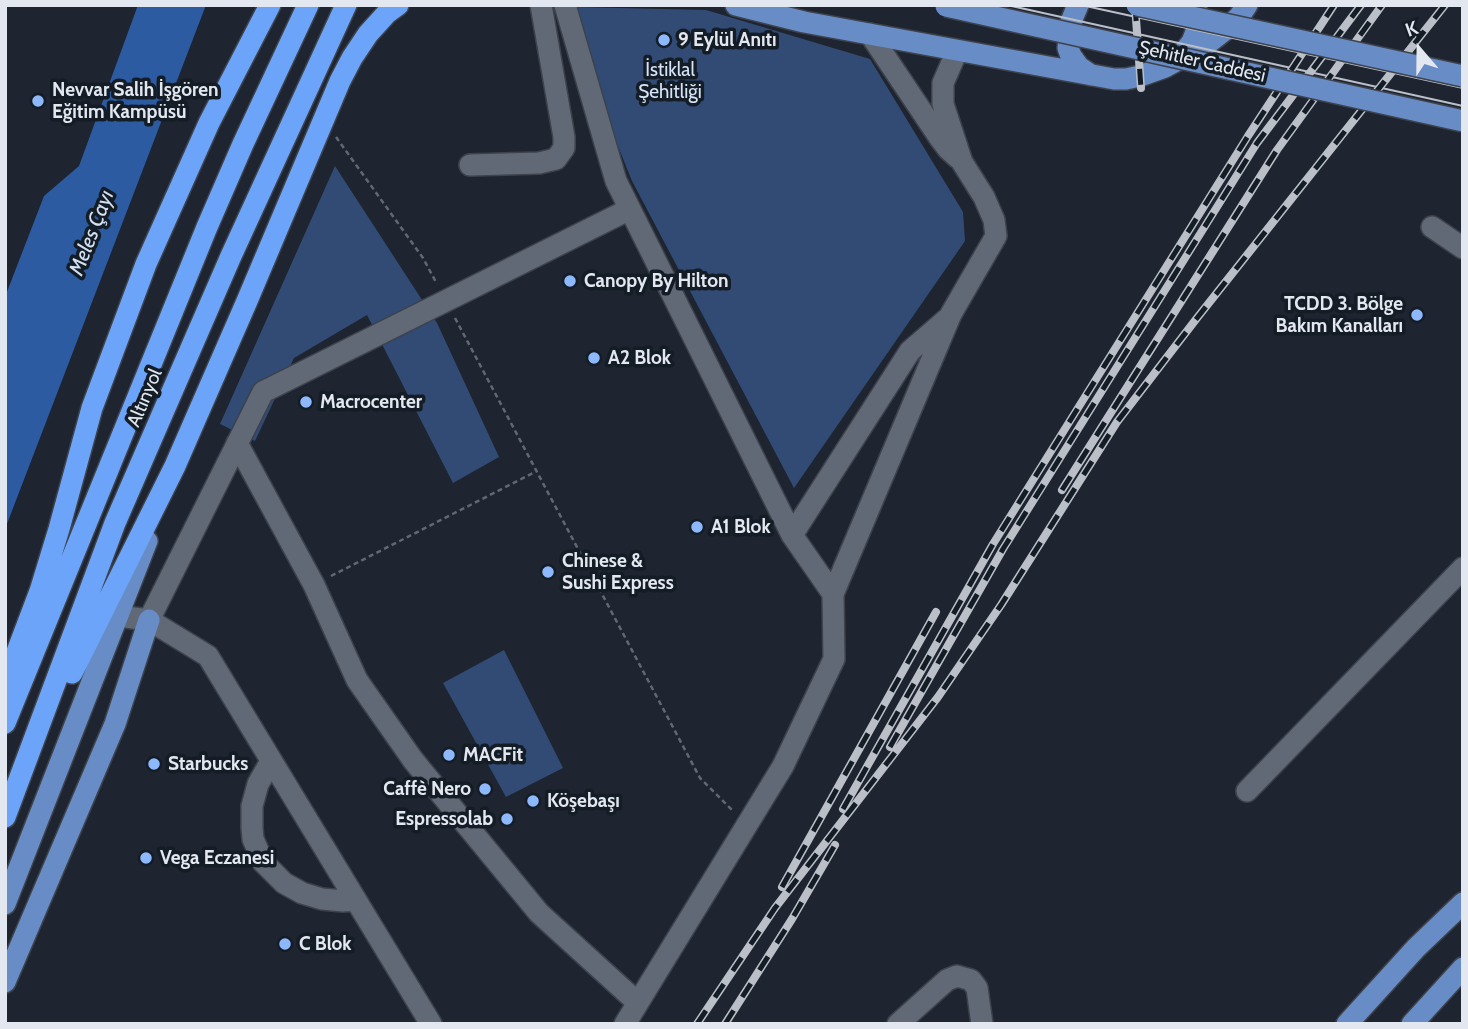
<!DOCTYPE html>
<meta charset="utf-8">
<style>
body{margin:0}
#map{position:relative;width:1468px;height:1029px;overflow:hidden;background:#1e2530;font-family:Cabin,sans-serif}
canvas{display:block}
.frame{position:absolute;inset:0;border:7px solid #e3e8f0;pointer-events:none}
.north{position:absolute;left:1384px;top:14px;width:70px;height:70px;-webkit-text-stroke:5px #141c26;paint-order:stroke;rotate:340deg;font-size:19px;font-weight:700;line-height:28px;text-align:center;color:#e3e8f0}
.north::after{content:'';display:block;margin:auto;width:24px;height:32px;background:#e3e8f0;clip-path:polygon(50% 0,100% 100%,50% 72%,0 100%)}
</style>
<div id="map">
<canvas width="1468" height="1029"></canvas>
<div class="frame"></div>
<div class="north">K</div>
</div>
<script>
const ctx = document.querySelector('canvas').getContext('2d');
ctx.lineJoin = 'round';
function fillPath(path, color) { ctx.fillStyle = color; ctx.fill(path, 'evenodd'); }
const shape = rows => new Path2D(rows.map(r => 'M' + r).join(''));
function strokePath(path, color, width, dash) { ctx.strokeStyle = color; ctx.lineWidth = width; ctx.lineCap = dash ? 'butt' : 'round'; ctx.setLineDash(dash || []); ctx.stroke(path); }
function write(font, color, halo, rows, align = 'center') {
  ctx.font = font + ' Cabin,sans-serif'; ctx.lineWidth = 7; ctx.setLineDash([]); ctx.textBaseline = 'middle'; ctx.strokeStyle = halo; ctx.fillStyle = color; for (const [text, x, y, turn = 0] of rows) {
    ctx.save(); ctx.translate(x, y); ctx.rotate((+turn || 0) * Math.PI / 180); ctx.textAlign = isNaN(turn) ? turn : align; if (halo) ctx.strokeText(text, 0, 0); ctx.fillText(text, 0, 0); ctx.restore();
  }
}
const green = shape([
 [574,7,706,10,870,59,963,212,965,241,794,488,632,181,597,94],
 [335,166,437,323,499,457,453,483,367,315,294,358,255,441,220,424],
 [504,650,563,768,506,797,443,683]
]);
const water = shape([
 [138,5,206,5,5,529,5,297,44,196,79,166]
]);
const path = shape([
 [336,137,423,258,437,284],
 [455,318,700,778,733,811],
 [331,576,537,471]
]);
const minor = shape([
 [565,5,616,181,792,535,833,594,834,659,783,766,625,1024],
 [870,34,939,137,948,149,958,158],
 [470,165,539,163,556,159,564,148,564,137,541,5],
 [1432,227,1463,248],
 [237,443,314,585,357,680,413,760,539,913,638,1003],
 [792,535,910,351,947,319],
 [833,594,951,314,996,236,994,220,984,197,962,162,943,104,943,83,957,51],
 [118,616,149,620,208,656,431,1024],
 [149,620,263,392,630,209],
 [271,761,258,784,252,806,252,828,253,839,263,862,284,883,302,893,322,899,343,901,356,900],
 [1247,791,1463,568],
 [898,1024,947,980,957,976,971,980,977,988,982,1024]
]);
const major = shape([
 [736,5,804,22,1114,79,1126,79,1140,76,1165,67,1207,44,1225,30,1239,17,1247,5],
 [1078,5,1070,24,1068,48,1071,56,1079,67,1091,75],
 [1182,55,1192,42,1197,29,1198,16,1195,5],
 [5,904,147,541],
 [5,982,115,724,149,620],
 [1347,1024,1416,948,1463,903],
 [1412,1024,1463,968]
]);
const highway = shape([
 [72,673,175,466,247,301,340,81,352,58,368,34,387,13,398,5],
 [13,685,15,657,40,591,59,529,92,408,146,264,209,123,270,5],
 [5,723,207,227,243,144,308,5],
 [5,817,115,523,231,256,346,5]
]);
const tram = shape([
 [1007,5,1463,106],
 [1081,5,1463,88]
]);
const rail = shape([
 [1135,5,1141,88],
 [1062,490,1277,150,1382,5],
 [890,747,1003,549,1257,143,1361,5],
 [843,809,993,544,1248,136,1334,5],
 [782,887,936,612],
 [697,1024,775,908,938,697,1001,605,1117,422,1197,318,1445,5],
 [725,1024,792,919,835,845]
]);
const majorBridge = shape([
 [1137,5,1463,76],
 [946,6,1463,121]
]);
const markers = [
 [664,40,7,"#8db9fc"],
 [38,101,7,"#8db9fc"],
 [570,281,7,"#8db9fc"],
 [1417,315,7,"#8db9fc"],
 [594,358,7,"#8db9fc"],
 [306,402,7,"#8db9fc"],
 [697,527,7,"#8db9fc"],
 [548,572,7,"#8db9fc"],
 [449,755,7,"#8db9fc"],
 [154,764,7,"#8db9fc"],
 [485,789,7,"#8db9fc"],
 [533,801,7,"#8db9fc"],
 [507,819,7,"#8db9fc"],
 [146,858,7,"#8db9fc"],
 [285,944,7,"#8db9fc"]
];
const poiNames = [
 ["9 Eylül Anıtı",678,40],
 ["Nevvar Salih İşgören",52,90],
 ["Eğitim Kampüsü",52,112],
 ["Canopy By Hilton",584,281],
 ["TCDD 3. Bölge",1403,304,"right"],
 ["Bakım Kanalları",1403,326,"right"],
 ["A2 Blok",608,358],
 ["Macrocenter",320,402],
 ["A1 Blok",711,527],
 ["Chinese &",562,561],
 ["Sushi Express",562,583],
 ["MACFit",463,755],
 ["Starbucks",168,764],
 ["Caffè Nero",471,789,"right"],
 ["Köşebaşı",547,801],
 ["Espressolab",493,819,"right"],
 ["Vega Eczanesi",160,858],
 ["C Blok",299,944]
];
const streetNames = [
 ["Şehitler Caddesi",1202,62,13],
 ["Altınyol",145,398,-67]
];
const parkNames = [
 ["İstiklal",670,70],
 ["Şehitliği",670,92]
];
const waterNames = [
 ["Meles Çayı",92,233,-69]
];
fillPath(green, '#314b74');
fillPath(water, '#2d5ba2');
strokePath(minor, '#3d424c', 24);
strokePath(major, '#3d424c', 24);
strokePath(highway, '#3d424c', 24);
strokePath(path, '#626872', 2.5, [5, 3.5]);
strokePath(minor, '#616977', 21);
strokePath(major, '#688cc5', 21);
strokePath(highway, '#6ca4f9', 21);
strokePath(tram, '#babfc8', 2);
strokePath(rail, '#babfc8', 8);
strokePath(rail, '#141c26', 5, [16]);
strokePath(majorBridge, '#3d424c', 24, []);
strokePath(majorBridge, '#688cc5', 21);
for (const [x, y, r, color] of markers) { const dot = new Path2D(); dot.arc(x, y, r, 0, 2 * Math.PI); ctx.fillStyle = color; ctx.fill(dot); strokePath(dot, '#141c26', 2.5); }
write('bold 19px', '#e3e8f0', '#141c26', poiNames, 'left');
write('19px', '#e3e8f0', '#141c26', streetNames);
write('19px', '#d6e4f8', '#141c26', parkNames);
write('italic 21px', '#d3e1f5', '#141c26', waterNames);
</script>
